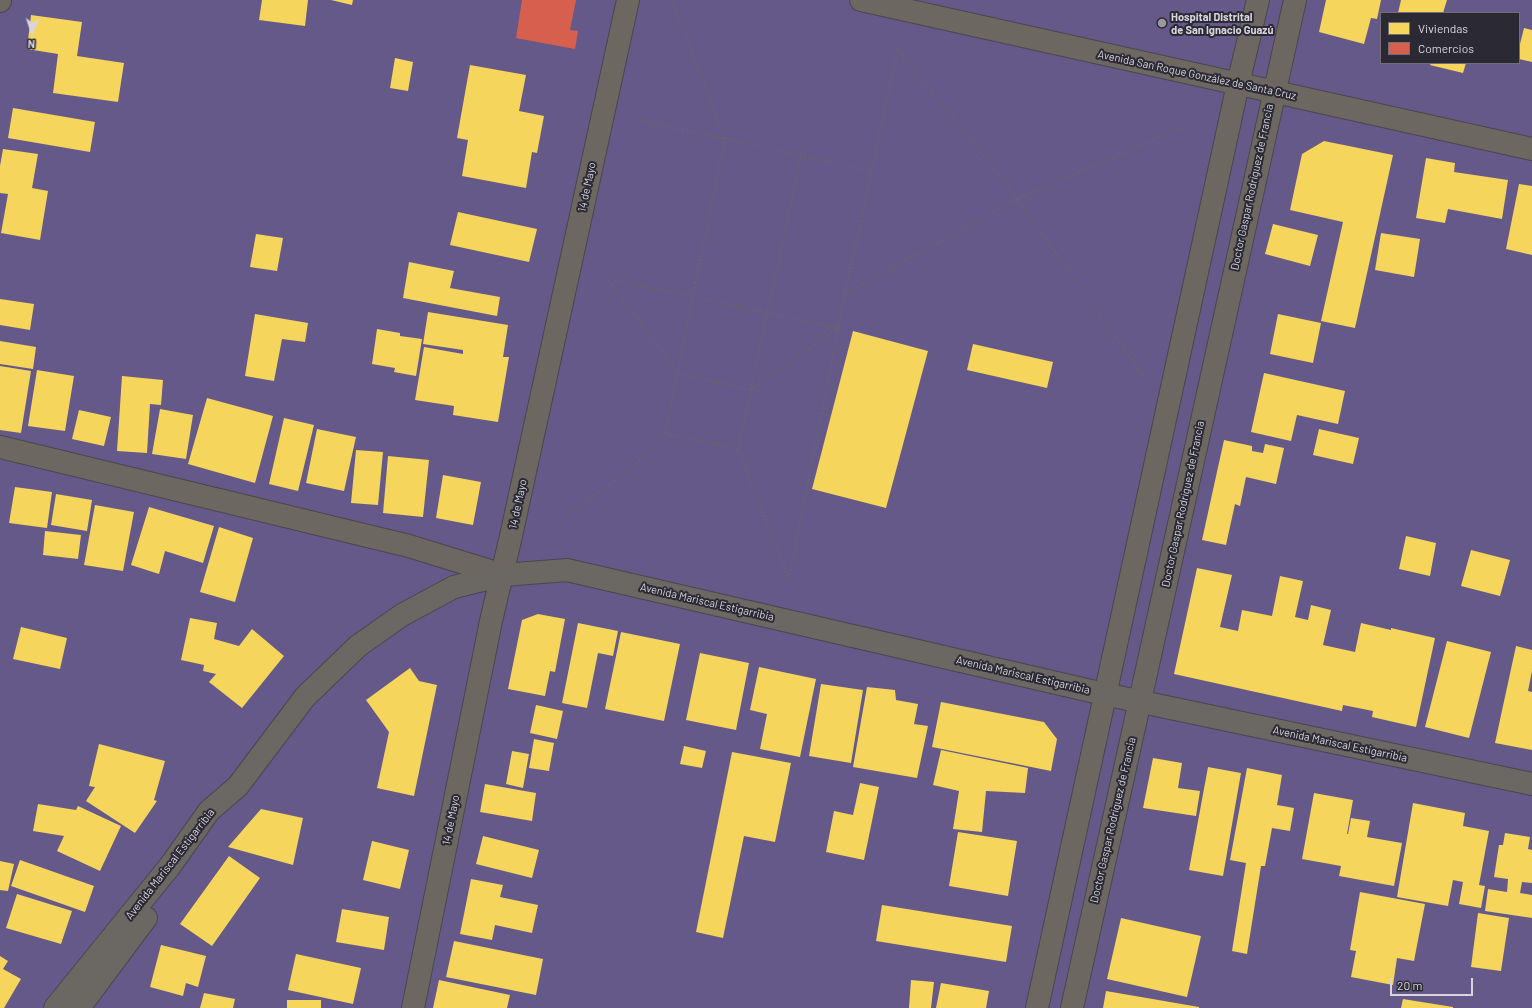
<!DOCTYPE html>
<meta charset="utf-8">
<style>
body{margin:0}
#map{position:relative;width:1532px;height:1008px;overflow:hidden;background:#2c2c31;font-family:Barlow,sans-serif}
canvas{display:block}
.legend{position:absolute;left:1380px;top:12px;width:140px;height:52px;box-sizing:border-box;background:#2b2934;border:1px solid #706e78;margin:0;padding:5px 7px;list-style:none;font-size:12px;color:#d7d6dd}
.legend li{display:flex;align-items:center;gap:8px;height:20px}
.legend b{width:20px;border:1px solid #706e78}
.north{position:absolute;left:12px;top:12px;width:40px;height:40px;-webkit-text-stroke:3px #2b2934;paint-order:stroke;rotate:183deg;font-size:11px;font-weight:700;line-height:16px;text-align:center;color:#d7d6dd}
.north::after{content:'';display:block;margin:auto;width:14px;height:18px;background:#d7d6dd;clip-path:polygon(50% 0,100% 100%,50% 72%,0 100%)}
.scale{position:absolute;left:1390px;top:978px;width:83px;height:18px;box-sizing:border-box;border:2px solid #d7d6dd;border-top:0;padding-left:5px;font-size:12px;line-height:14px;white-space:nowrap;color:#d7d6dd;-webkit-text-stroke:3px #2b2934;paint-order:stroke}
</style>
<div id="map">
<canvas width="1532" height="1008"></canvas>
<ul class="legend">
<li><b style="height:11px;background:#f6d55c"></b>Viviendas</li>
<li><b style="height:11px;background:#d6604d"></b>Comercios</li>
</ul>
<div class="north">N</div>
<div class="scale">20 m</div>
</div>
<script>
const ctx = document.querySelector('canvas').getContext('2d');
ctx.lineJoin = 'round';
function fillPath(path, color) { ctx.fillStyle = color; ctx.fill(path, 'evenodd'); }
const shape = rows => new Path2D(rows.map(r => 'M' + r).join(''));
function strokePath(path, color, width, dash) { ctx.strokeStyle = color; ctx.lineWidth = width; ctx.lineCap = dash ? 'butt' : 'round'; ctx.setLineDash(dash || []); ctx.stroke(path); }
function write(font, color, halo, rows, align = 'center') {
  ctx.font = font + ' Barlow,sans-serif'; ctx.lineWidth = 4; ctx.setLineDash([]); ctx.textBaseline = 'middle'; ctx.strokeStyle = halo; ctx.fillStyle = color; for (const [text, x, y, turn = 0] of rows) {
    ctx.save(); ctx.translate(x, y); ctx.rotate((+turn || 0) * Math.PI / 180); ctx.textAlign = isNaN(turn) ? turn : align; if (halo) ctx.strokeText(text, 0, 0); ctx.fillText(text, 0, 0); ctx.restore();
  }
}
const water = shape([
 [0,0,1532,0,1532,1008,0,1008],
 [1381,13,1519,13,1519,63,1381,63]
]);
const homes = shape([
 [262,0,308,0,305,26,259,20],
 [331,0,353,0,352,5],
 [1326,0,1381,0,1377,19,1371,18,1364,44,1319,32],
 [1401,0,1447,0,1443,13,1398,13],
 [31,15,82,22,77,56,124,63,118,102,53,93,58,54,27,49],
 [1524,28,1532,30,1532,62,1519,59,1519,48],
 [395,58,413,62,408,91,390,88],
 [1431,63,1466,63,1463,73,1430,65],
 [470,65,526,75,519,111,544,116,537,153,532,152,526,188,462,176,468,140,457,138],
 [13,108,95,122,90,152,8,138],
 [1324,141,1393,155,1355,328,1321,321,1343,222,1290,210,1302,154],
 [3,149,38,154,32,188,48,191,40,240,1,233,8,194,0,193,0,166],
 [1426,158,1455,163,1454,172,1508,180,1502,219,1448,209,1445,223,1416,218],
 [1519,184,1532,186,1532,255,1506,249],
 [458,212,537,229,529,262,450,245],
 [1273,224,1318,235,1310,266,1265,254],
 [1381,233,1420,239,1414,277,1375,270],
 [256,234,283,238,277,271,250,267],
 [409,262,454,271,450,288,500,297,497,316,403,298],
 [0,299,34,304,30,330,0,325],
 [428,312,508,325,503,357,509,357,498,422,453,415,454,406,415,400,424,347,463,354,463,350,423,344],
 [255,314,308,323,305,342,282,339,274,381,245,376],
 [1278,314,1321,323,1313,363,1270,354],
 [377,329,400,333,400,336,422,339,416,376,394,372,395,368,372,364],
 [853,331,928,351,886,508,812,489],
 [0,341,36,347,33,369,0,364],
 [973,344,1053,362,1047,388,967,370],
 [0,366,31,371,21,433,0,430],
 [37,370,74,376,65,431,28,426],
 [1264,373,1345,391,1338,424,1297,415,1291,441,1251,432],
 [122,376,163,380,161,405,150,404,147,453,117,451],
 [207,398,273,416,255,483,188,464],
 [160,409,193,415,186,459,152,454],
 [79,410,111,417,104,446,72,439],
 [284,418,314,425,298,491,269,484],
 [317,429,356,437,344,491,306,483],
 [1319,429,1359,438,1353,464,1313,455],
 [1224,440,1252,446,1252,451,1263,453,1265,444,1284,448,1276,484,1246,477,1240,506,1235,504,1226,545,1202,540],
 [356,450,383,452,378,505,351,503],
 [388,456,429,460,423,517,383,513],
 [443,475,481,482,473,525,436,518],
 [15,487,52,492,47,528,9,523],
 [56,494,92,500,87,531,51,525],
 [95,505,134,512,123,571,84,565],
 [149,507,214,526,203,563,165,551,159,574,131,565],
 [219,527,253,538,235,602,200,592],
 [45,531,81,535,78,559,43,555],
 [1406,536,1436,543,1430,576,1399,569],
 [1471,550,1510,560,1500,596,1461,586],
 [1197,568,1232,575,1220,627,1238,631,1242,610,1272,616,1280,576,1303,581,1295,617,1308,620,1311,605,1331,610,1323,645,1355,652,1361,623,1391,630,1391,628,1435,638,1416,727,1372,717,1373,711,1343,705,1342,711,1174,674],
 [538,614,565,619,555,672,550,671,545,696,508,689,522,620],
 [190,618,217,623,214,639,239,646,252,629,284,656,242,708,209,682,216,674,203,671,204,665,181,660],
 [578,623,618,631,613,656,598,653,587,708,562,703],
 [21,627,67,638,60,669,13,659],
 [621,632,680,644,664,721,605,709],
 [1447,641,1491,652,1469,738,1425,727],
 [1516,646,1532,650,1532,671,1528,691,1532,692,1532,750,1495,743],
 [700,653,749,663,736,730,686,720],
 [759,667,816,679,800,757,760,749,767,714,750,710],
 [410,668,419,681,437,685,414,796,377,788,389,732,366,700],
 [821,684,863,690,851,763,809,756],
 [867,687,895,690,896,700,918,704,914,724,928,726,917,778,853,767],
 [941,702,1044,722,1057,739,1051,771,932,747],
 [536,705,563,711,557,739,530,733],
 [534,739,554,743,549,771,529,768],
 [99,744,165,761,154,800,157,801,135,833,86,801,95,787,89,786],
 [684,746,706,751,702,768,680,764],
 [941,750,1028,768,1025,793,986,791,982,832,953,829,959,791,933,785],
 [512,751,529,754,523,788,506,784],
 [732,752,791,763,775,842,744,836,723,938,696,932],
 [1153,758,1182,763,1178,788,1200,791,1196,816,1143,808],
 [1208,767,1241,773,1223,876,1189,870],
 [1247,768,1282,775,1277,805,1294,808,1290,831,1272,828,1265,866,1261,866,1247,954,1232,951,1246,863,1230,860],
 [860,783,879,787,864,860,826,852,834,811,853,815],
 [485,784,536,793,532,821,480,812],
 [1314,793,1353,800,1347,834,1348,834,1351,818,1370,821,1367,837,1402,843,1394,886,1339,876,1341,866,1302,859],
 [1413,803,1465,813,1463,826,1489,831,1479,885,1485,886,1481,908,1459,904,1463,882,1453,880,1448,906,1397,897],
 [38,804,76,810,78,806,121,826,100,871,57,851,64,836,33,831],
 [261,809,303,818,293,865,228,847],
 [958,832,1017,841,1008,896,949,886],
 [1505,833,1530,837,1528,849,1532,850,1532,883,1522,882,1520,893,1532,895,1532,918,1485,911,1488,889,1507,892,1508,879,1494,877,1499,845,1503,845],
 [483,836,539,850,532,878,476,864],
 [372,841,409,850,400,889,363,880],
 [229,856,260,878,212,946,180,924],
 [20,860,94,886,85,912,11,886],
 [0,861,14,864,8,891,0,890],
 [471,879,503,885,500,897,538,905,532,933,495,925,492,940,460,934],
 [1360,892,1425,904,1414,961,1397,958,1393,985,1351,977,1356,951,1350,950],
 [17,894,72,911,61,944,6,928],
 [882,905,1012,926,1006,962,876,941],
 [342,909,389,917,384,950,336,942],
 [1478,913,1509,918,1501,971,1471,967],
 [1121,918,1201,936,1187,997,1107,979],
 [454,941,543,959,536,995,446,977],
 [161,945,206,956,198,987,186,983,183,996,150,987],
 [296,954,361,968,353,1004,288,990],
 [0,956,8,961,3,969,21,979,4,1008,0,1008],
 [439,980,510,995,507,1008,433,1008],
 [911,980,934,982,931,1008,909,1008],
 [941,983,989,991,986,1008,936,1008],
 [1106,991,1199,1007,1199,1008,1103,1008],
 [204,993,235,999,233,1008,200,1008],
 [1403,999,1453,1007,1453,1008,1401,1008],
 [287,1000,321,1000,321,1008,287,1008]
]);
const shops = shape([
 [522,0,576,0,570,30,578,31,575,49,516,38]
]);
const path = shape([
 [898,49,1017,199,1145,378],
 [640,120,870,171],
 [607,279,693,297,838,328,751,390,678,373,607,279],
 [845,294,1017,199,1202,119],
 [665,433,725,139,672,0],
 [738,449,801,157],
 [556,523,631,469,665,433,738,449,788,578],
 [789,578,845,294,898,49]
]);
const minor = shape([
 [861,0,1532,149],
 [0,1,0,0],
 [0,447,409,546,503,575],
 [413,1008,491,621,511,536,628,0]
]);
const tertiary = shape([
 [1037,1008,1238,84,1258,0],
 [1072,1008,1295,0]
]);
const trunk = shape([
 [55,1008,170,866,209,811,238,786,305,697,358,646,402,615,454,587,503,575,567,570,1104,694,1532,784],
 [79,1008,146,918]
]);
const markers = [
 [1162,23,5,"#9b9aa1"]
];
const poiNames = [
 ["Hospital Distrital",1171,17],
 ["de San Ignacio Guazú",1171,30]
];
const streetNames = [
 ["Avenida San Roque González de Santa Cruz",1197,75,12],
 ["14 de Mayo",587,187,-78],
 ["Doctor Gaspar Rodríguez de Francia",1252,187,-78],
 ["14 de Mayo",518,504,-78],
 ["Doctor Gaspar Rodríguez de Francia",1183,504,-78],
 ["Avenida Mariscal Estigarribia",707,602,13],
 ["Avenida Mariscal Estigarribia",1023,675,13],
 ["Avenida Mariscal Estigarribia",1340,744,12],
 ["14 de Mayo",451,820,-79],
 ["Doctor Gaspar Rodríguez de Francia",1113,820,-77],
 ["Avenida Mariscal Estigarribia",170,864,-52]
];
fillPath(water, '#645989');
fillPath(homes, '#f6d55c');
fillPath(shops, '#d6604d');
strokePath(minor, '#48484c', 24);
strokePath(tertiary, '#48484c', 24);
strokePath(trunk, '#48484c', 24);
strokePath(path, '#6a6865', 2.5, [1, 3]);
strokePath(minor, '#6c6861', 22);
strokePath(tertiary, '#6c6861', 22);
strokePath(trunk, '#6b6763', 22);
for (const [x, y, r, color] of markers) { const dot = new Path2D(); dot.arc(x, y, r, 0, 2 * Math.PI); ctx.fillStyle = color; ctx.fill(dot); strokePath(dot, '#2b2934', 1.5); }
write('bold 11px', '#d7d6dd', '#2b2934', poiNames, 'left');
write('11px', '#d7d6dd', '#2b2934', streetNames);
</script>
